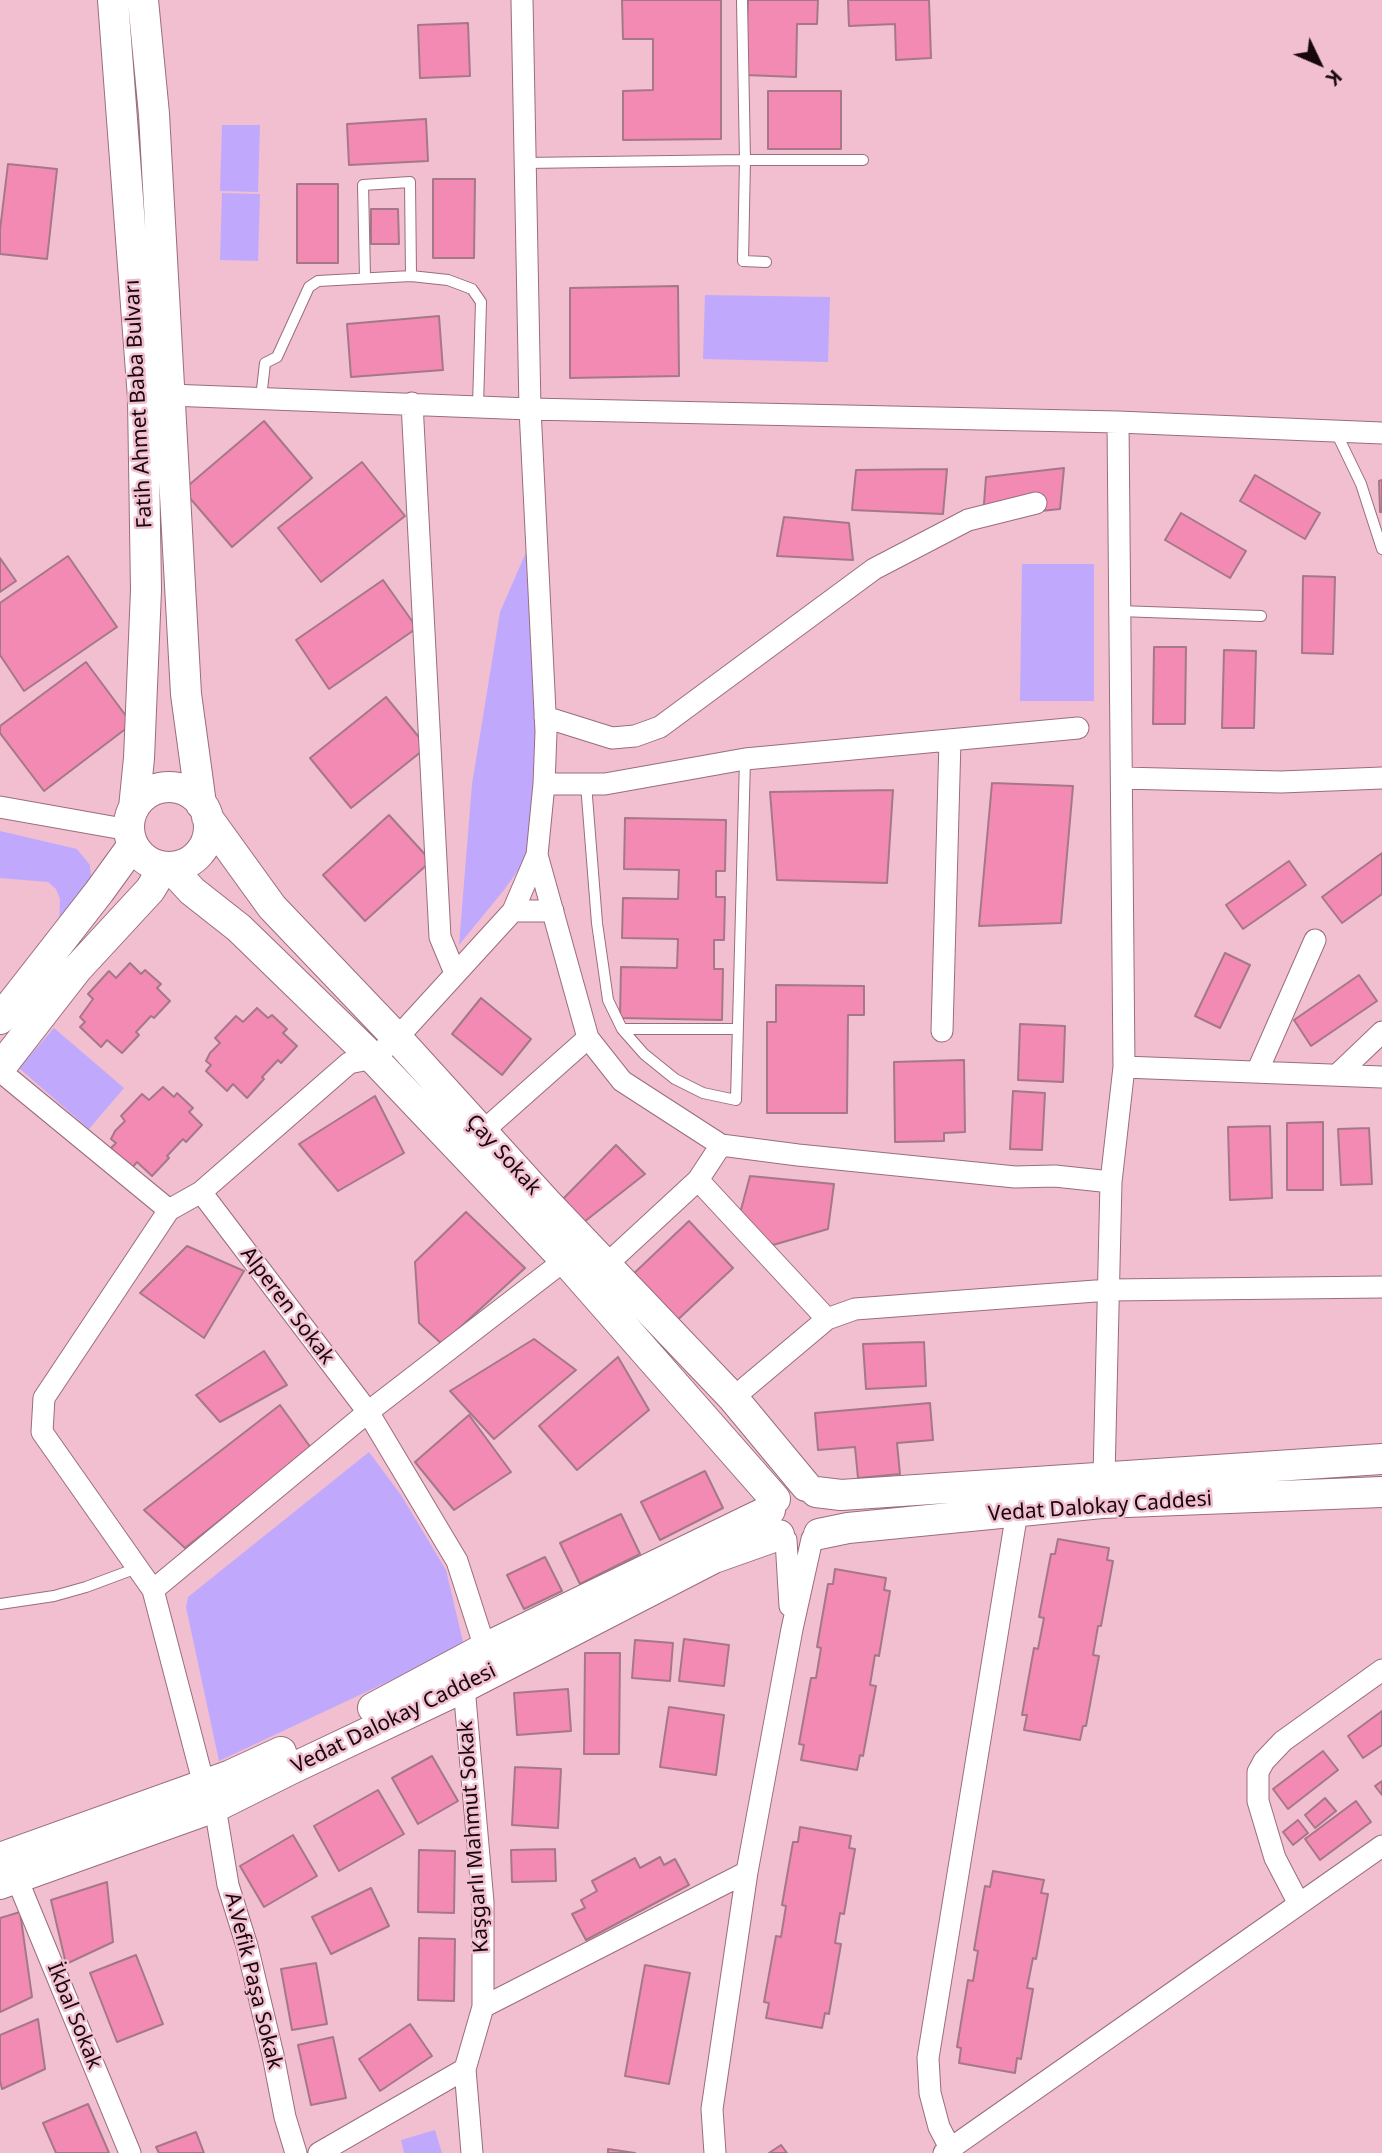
<!DOCTYPE html>
<meta charset="utf-8">
<style>
body{margin:0}
#map{position:relative;width:1382px;height:2153px;overflow:hidden;background:#f1bfd0;font-family:"Noto Sans",sans-serif}
canvas{display:block}
.north{position:absolute;left:1284px;top:28px;width:70px;height:70px;-webkit-text-stroke:5px #f1bfd0;paint-order:stroke;rotate:134deg;font-size:19px;font-weight:700;line-height:28px;text-align:center;color:#18080e}
.north::after{content:'';display:block;margin:auto;width:24px;height:32px;background:#18080e;clip-path:polygon(50% 0,100% 100%,50% 72%,0 100%)}
</style>
<div id="map">
<canvas width="1382" height="2153"></canvas>
<div class="north">K</div>
</div>
<script>
const ctx = document.querySelector('canvas').getContext('2d');
ctx.lineJoin = 'round';
function fillPath(path, color) { ctx.fillStyle = color; ctx.fill(path, 'evenodd'); }
const shape = rows => new Path2D(rows.map(r => 'M' + r).join(''));
function strokePath(path, color, width, dash) { ctx.strokeStyle = color; ctx.lineWidth = width; ctx.lineCap = dash ? 'butt' : 'round'; ctx.setLineDash(dash || []); ctx.stroke(path); }
function write(font, color, halo, rows, align = 'center') {
  ctx.font = font + ' "Noto Sans",sans-serif'; ctx.lineWidth = 5; ctx.setLineDash([]); ctx.textBaseline = 'middle'; ctx.strokeStyle = halo; ctx.fillStyle = color; for (const [text, x, y, turn = 0] of rows) {
    ctx.save(); ctx.translate(x, y); ctx.rotate((+turn || 0) * Math.PI / 180); ctx.textAlign = isNaN(turn) ? turn : align; if (halo) ctx.strokeText(text, 0, 0); ctx.fillText(text, 0, 0); ctx.restore();
  }
}
const green = shape([
 [222,125,260,125,258,192,220,191],
 [222,193,260,194,258,261,220,260],
 [705,295,830,297,828,362,703,359],
 [527,550,536,689,535,770,528,846,524,862,504,890,459,945,472,784,500,612],
 [1022,564,1094,564,1094,701,1020,701],
 [0,831,77,849,90,865,92,885,59,930,60,899,56,889,48,882,0,878],
 [54,1028,124,1088,89,1129,19,1068],
 [369,1452,401,1495,446,1570,464,1646,219,1761,186,1607,188,1597],
 [435,2130,442,2153,404,2153,401,2140]
]);
const building = shape([
 [622,0,721,0,721,139,623,140,623,91,653,90,653,39,623,39,622,0],
 [748,0,818,0,817,24,797,24,796,77,745,75,748,0],
 [848,0,929,0,931,58,896,60,895,24,849,26,848,0],
 [468,23,470,76,420,78,418,25,468,23],
 [768,91,841,91,841,149,768,149,768,91],
 [426,119,428,161,349,165,347,124,426,119],
 [8,164,57,169,47,259,0,254,0,230,8,164],
 [433,179,475,179,474,258,433,258,433,179],
 [297,184,338,184,338,263,297,263,297,184],
 [371,209,398,209,399,244,371,244,371,209],
 [678,286,679,376,570,378,570,288,678,286],
 [439,316,443,370,351,377,347,324,439,316],
 [264,421,312,478,232,547,183,490,264,421],
 [362,462,405,516,321,582,278,528,362,462],
 [1064,468,1060,509,983,517,986,477,1064,468],
 [947,469,943,514,852,510,856,470,947,469],
 [1255,475,1320,513,1305,539,1240,501,1255,475],
 [1382,480,1382,512,1380,512,1379,481,1382,480],
 [1181,513,1246,551,1230,578,1165,540,1181,513],
 [784,517,849,523,853,560,777,556,784,517],
 [68,556,117,627,24,691,0,655,0,603,68,556],
 [0,558,16,581,0,592,0,558],
 [1303,576,1335,577,1333,654,1302,653,1303,576],
 [383,580,417,628,329,689,296,640,383,580],
 [1154,647,1186,647,1185,724,1153,724,1154,647],
 [1224,650,1256,651,1254,728,1222,728,1224,650],
 [86,662,132,724,44,791,0,733,0,726,86,662],
 [386,697,427,747,351,808,310,758,386,697],
 [992,783,1073,786,1061,923,979,926,992,783],
 [893,790,887,883,777,880,770,792,893,790],
 [389,815,431,861,365,921,323,875,389,815],
 [625,818,726,820,725,871,716,871,716,897,725,897,724,940,714,940,714,969,723,969,722,1020,620,1018,621,967,677,968,678,939,622,938,623,898,678,899,679,870,624,869,625,818],
 [1382,853,1382,894,1342,923,1322,897,1382,853],
 [1289,861,1306,885,1243,929,1226,905,1289,861],
 [1225,953,1250,965,1220,1028,1195,1016,1225,953],
 [130,963,141,974,145,970,161,984,157,988,170,1001,154,1018,151,1016,136,1032,139,1035,122,1053,107,1040,101,1047,80,1027,85,1022,80,1017,93,999,88,994,109,971,116,978,130,963],
 [1359,975,1377,1001,1311,1046,1294,1020,1359,975],
 [776,985,864,986,864,1015,848,1015,847,1113,767,1113,767,1022,776,1022,776,985],
 [481,998,531,1039,502,1075,452,1034,481,998],
 [257,1008,268,1018,272,1015,287,1029,283,1033,297,1046,281,1063,278,1060,262,1077,264,1079,247,1098,233,1084,227,1091,206,1071,211,1065,206,1061,210,1053,220,1043,215,1038,236,1016,243,1022,257,1008],
 [1020,1024,1065,1026,1063,1082,1018,1080,1020,1024],
 [964,1060,965,1132,944,1133,944,1141,895,1142,894,1062,964,1060],
 [163,1087,174,1097,177,1093,193,1108,189,1112,202,1125,186,1142,183,1139,167,1156,169,1158,152,1176,137,1162,131,1169,110,1149,116,1143,111,1139,115,1131,125,1121,121,1116,142,1094,149,1100,163,1087],
 [1013,1091,1045,1093,1042,1150,1010,1149,1013,1091],
 [375,1096,404,1153,338,1191,299,1144,375,1096],
 [1323,1122,1323,1190,1287,1190,1287,1123,1323,1122],
 [1270,1126,1272,1198,1230,1200,1228,1127,1270,1126],
 [1369,1128,1372,1184,1341,1185,1338,1129,1369,1128],
 [616,1145,645,1174,584,1222,559,1203,616,1145],
 [750,1176,834,1184,828,1229,773,1245,739,1217,750,1176],
 [466,1212,525,1268,442,1344,419,1323,415,1262,466,1212],
 [689,1221,733,1268,671,1326,628,1279,689,1221],
 [187,1246,244,1271,204,1338,140,1293,187,1246],
 [534,1339,576,1370,494,1439,450,1391,534,1339],
 [924,1342,926,1386,866,1389,863,1344,924,1342],
 [264,1351,287,1385,220,1422,196,1395,264,1351],
 [618,1357,649,1410,577,1470,539,1426,618,1357],
 [930,1403,933,1440,897,1443,900,1474,858,1478,855,1447,818,1450,815,1413,930,1403],
 [280,1405,311,1448,185,1548,144,1510,280,1405],
 [469,1415,511,1472,454,1510,415,1462,469,1415],
 [705,1471,723,1508,660,1540,641,1502,705,1471],
 [621,1514,640,1554,580,1584,560,1543,621,1514],
 [1058,1539,1109,1548,1107,1560,1113,1561,1101,1626,1098,1626,1093,1655,1099,1656,1086,1726,1083,1726,1080,1740,1024,1730,1027,1715,1022,1715,1034,1648,1038,1649,1044,1618,1039,1617,1051,1554,1055,1554,1058,1539],
 [545,1557,562,1591,524,1609,507,1575,545,1557],
 [835,1569,886,1578,884,1590,890,1591,879,1656,875,1655,870,1685,876,1686,863,1756,860,1755,857,1770,801,1760,804,1745,799,1744,811,1678,816,1678,821,1648,817,1647,828,1584,833,1584,835,1569],
 [684,1639,729,1645,724,1686,679,1681,684,1639],
 [635,1640,673,1643,670,1681,632,1678,635,1640],
 [585,1653,620,1653,619,1754,584,1754,585,1653],
 [568,1689,571,1731,517,1735,514,1693,568,1689],
 [669,1707,724,1715,716,1775,660,1767,669,1707],
 [1382,1711,1382,1745,1363,1758,1348,1736,1382,1711],
 [1323,1751,1338,1770,1288,1809,1273,1789,1323,1751],
 [432,1756,458,1801,418,1824,392,1778,432,1756],
 [515,1767,561,1769,558,1828,512,1825,515,1767],
 [1382,1781,1382,1795,1375,1786,1382,1781],
 [378,1790,404,1834,339,1871,314,1826,378,1790],
 [1325,1798,1336,1811,1315,1828,1305,1815,1325,1798],
 [1356,1801,1371,1822,1320,1860,1305,1839,1356,1801],
 [1298,1820,1308,1833,1293,1845,1283,1832,1298,1820],
 [800,1827,851,1836,849,1848,855,1849,844,1914,840,1913,835,1943,841,1944,829,2014,825,2013,822,2028,766,2018,769,2003,764,2002,776,1936,781,1937,786,1906,782,1905,793,1842,798,1842,800,1827],
 [293,1835,317,1876,264,1907,240,1866,293,1835],
 [555,1849,556,1881,512,1882,511,1850,555,1849],
 [419,1850,455,1851,454,1913,418,1912,419,1850],
 [660,1857,664,1865,675,1859,689,1885,586,1940,572,1914,585,1908,581,1900,597,1891,592,1881,635,1858,640,1868,660,1857],
 [993,1871,1044,1880,1041,1893,1048,1894,1036,1959,1033,1958,1027,1988,1033,1989,1021,2059,1017,2058,1015,2073,959,2063,961,2048,957,2047,968,1980,973,1981,978,1951,974,1950,985,1886,990,1887,993,1871],
 [107,1882,113,1942,66,1964,51,1900,107,1882],
 [371,1888,389,1926,331,1954,312,1917,371,1888],
 [20,1912,32,1997,0,2012,0,1918,20,1912],
 [419,1938,455,1939,454,2001,418,2000,419,1938],
 [136,1955,163,2024,117,2042,90,1973,136,1955],
 [316,1963,327,2024,292,2030,281,1969,316,1963],
 [645,1965,690,1973,669,2084,625,2076,645,1965],
 [38,2019,45,2069,2,2089,0,2081,0,2035,38,2019],
 [410,2024,432,2056,380,2091,359,2059,410,2024],
 [333,2037,346,2098,311,2105,298,2045,333,2037],
 [88,2104,109,2153,56,2153,43,2123,88,2104],
 [196,2132,204,2153,159,2153,156,2147,196,2132],
 [781,2145,787,2153,769,2153,781,2145],
 [608,2149,635,2153,608,2153,608,2149]
]);
const service = shape([
 [742,0,745,160,863,160],
 [524,163,745,160,743,261,766,262],
 [365,277,363,185,410,182,411,276],
 [261,398,265,363,277,357,309,287,318,281,411,276,448,280,472,289,481,302,478,406],
 [1335,430,1361,484,1382,549],
 [1119,611,1261,616],
 [586,784,597,923,608,1000,622,1029,644,1054,675,1079,703,1093,736,1100,745,759],
 [622,1029,738,1029],
 [0,1604,54,1596,86,1587,137,1568]
]);
const minor = shape([
 [170,395,530,409,1118,422,1382,433],
 [412,403,440,937,455,973],
 [545,717,612,738,635,736,660,727,874,569,968,520,1036,503],
 [1122,778,1281,782,1382,778],
 [544,784,605,784,745,759,1078,728],
 [0,807,129,830],
 [537,855,588,1038,622,1081,721,1145,698,1180,827,1319],
 [513,911,553,911],
 [942,1031,950,740],
 [1124,1067,1382,1077],
 [0,1071,169,1210,201,1192,368,1412,457,1561,485,1648],
 [1257,1072,1315,940],
 [1337,1075,1382,1032],
 [482,1132,588,1038],
 [721,1145,798,1155,1015,1177,1055,1176,1111,1182],
 [201,1192,349,1063,373,1058,397,1038,513,911,537,855,544,784,546,732,530,409,522,0],
 [169,1210,44,1398,42,1432,153,1590,204,1785],
 [606,1265,698,1180],
 [733,1398,827,1319,855,1309,1109,1290,1382,1287],
 [1104,1477,1111,1182,1124,1067,1118,422],
 [786,1540,790,1606],
 [153,1590,368,1412,565,1260],
 [464,1687,483,1902,483,2007,465,2069,472,2153],
 [215,1807,228,1885,247,1946,273,2055,285,2117,296,2153],
 [17,1879,130,2153],
 [1299,1904,1275,1858,1258,1801,1258,1772,1264,1761,1283,1741,1382,1670],
 [483,2007,747,1872],
 [950,2148,939,2127,930,2093,928,2058,1017,1512],
 [319,2153,465,2069],
 [715,2153,712,2109,747,1872,792,1629,812,1539],
 [944,2153,1382,1846]
]);
const secondary = shape([
 [113,0,143,398,146,590,139,758,134,808],
 [143,0,154,114,186,694,201,804],
 '129 827a40 40 0 1 1 80 0a40 40 0 1 1-80 0Z',
 [207,817,272,907,397,1038,546,1202,733,1398,806,1486],
 [170,867,192,891,239,928,373,1058,565,1260,775,1499],
 [0,1019,99,892,133,845],
 [0,1068,77,969,150,890,164,867],
 [816,1492,841,1495,1382,1459],
 [819,1534,848,1528,1102,1503,1382,1492],
 [373,1708,485,1648,770,1510],
 [0,1858,231,1775,281,1752],
 [0,1884,215,1807,291,1769,464,1687,714,1558,779,1535]
]);
const streetNames = [
 ["Fatih Ahmet Baba Bulvarı",139,404,-93],
 ["Çay Sokak",503,1155,48],
 ["Alperen Sokak",287,1306,53],
 ["Vedat Dalokay Caddesi",1100,1507,-4],
 ["Vedat Dalokay Caddesi",394,1719,-26],
 ["Kaşgarlı Mahmut Sokak",474,1837,-94],
 ["A.Vefik Paşa Sokak",253,1981,76],
 ["İkbal Sokak",74,2016,68]
];
fillPath(green, '#c0a9fc');
fillPath(building, '#f38ab3');
strokePath(building, '#a57888', 2);
strokePath(service, '#9a6d7d', 12);
strokePath(minor, '#9a6d7d', 23);
strokePath(secondary, '#9a6d7d', 32);
strokePath(service, '#fff', 10);
strokePath(minor, '#fff', 21);
strokePath(secondary, '#fff', 30);
write('21px', '#18080e', '#f1bfd0', streetNames);
</script>
